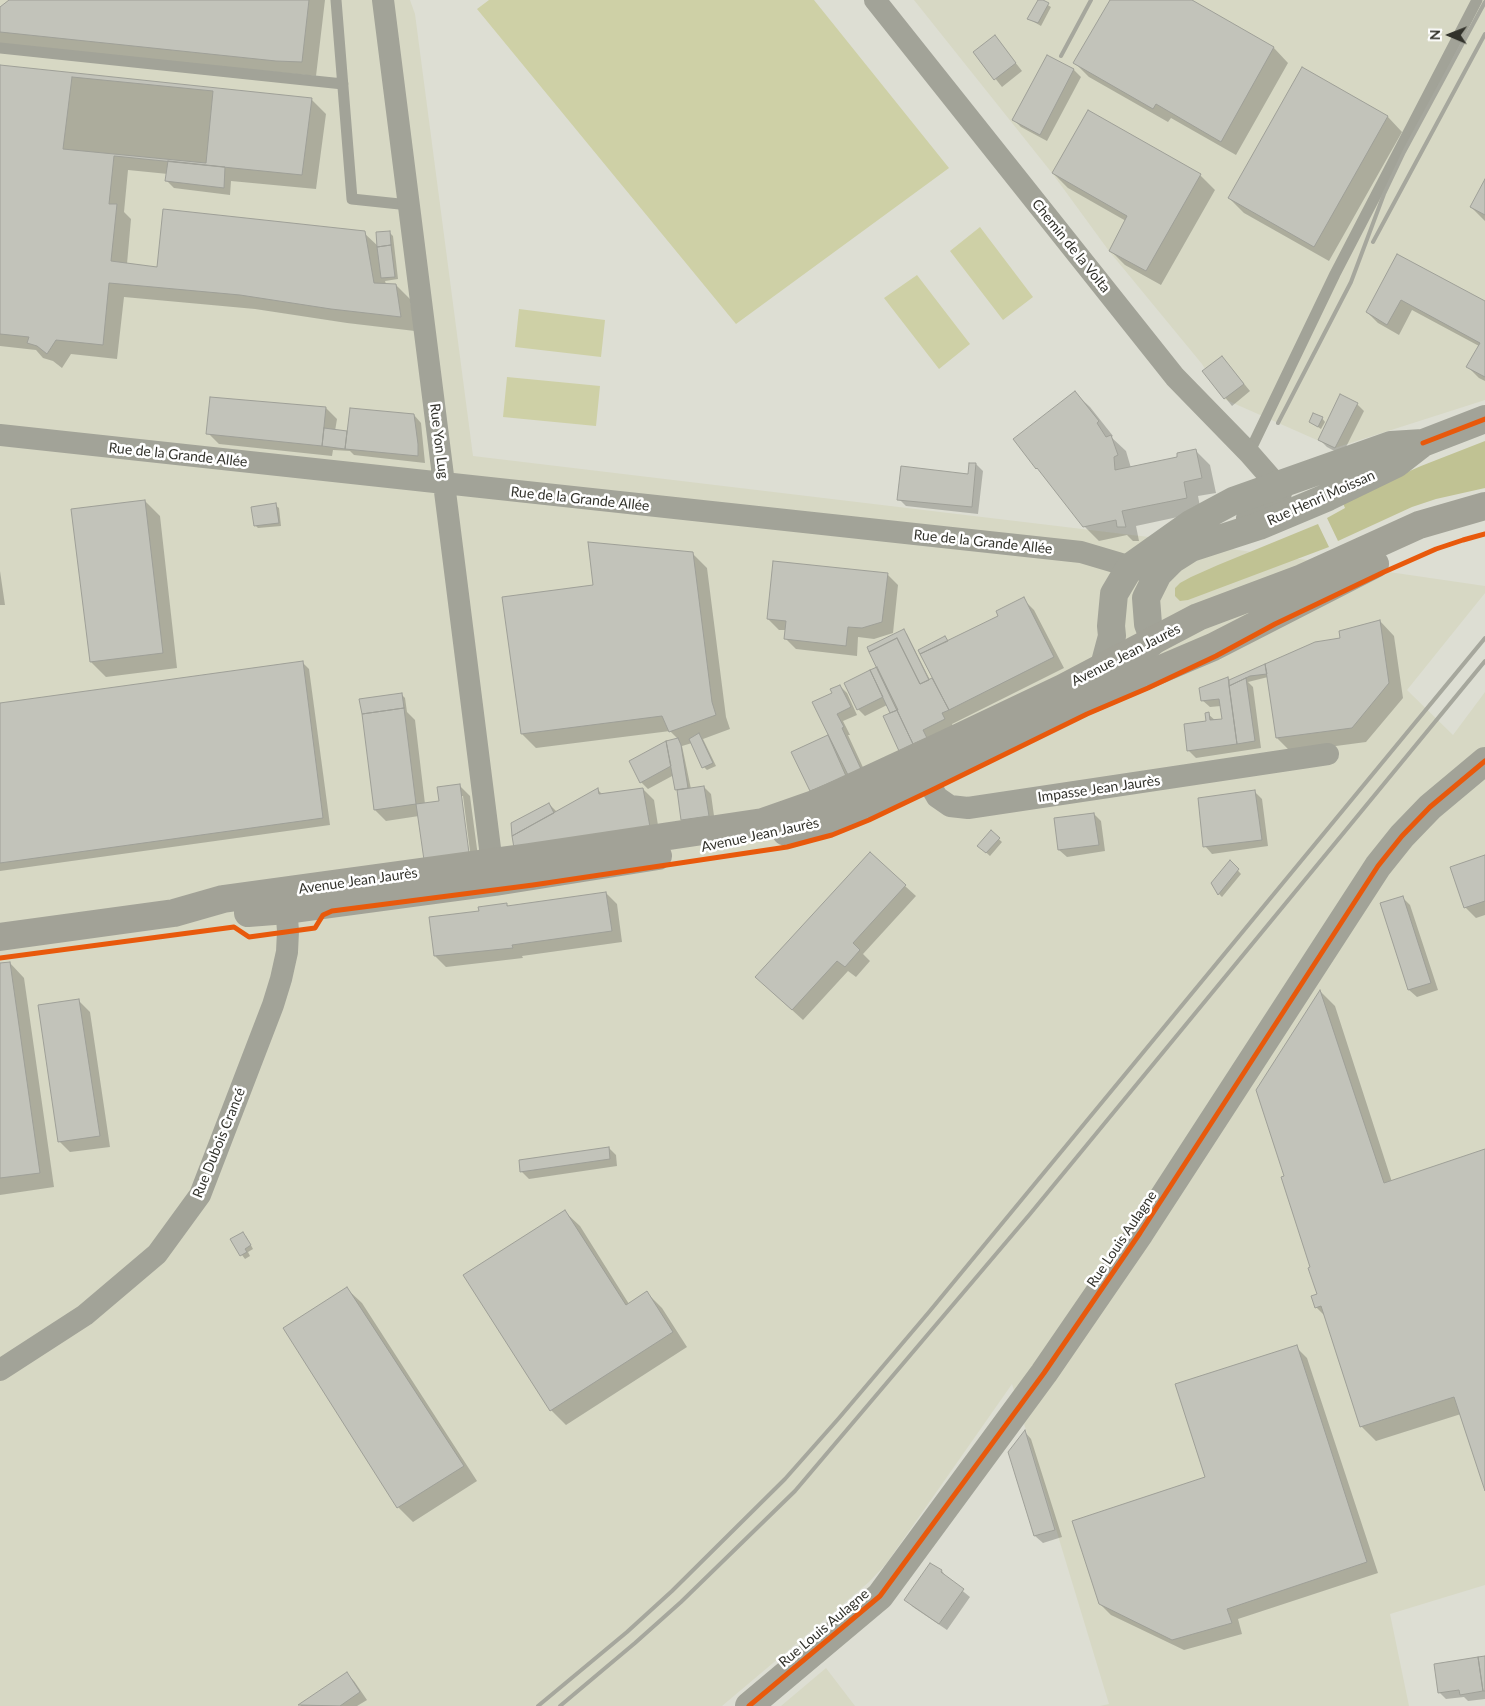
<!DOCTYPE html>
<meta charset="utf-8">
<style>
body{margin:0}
#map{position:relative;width:1485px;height:1706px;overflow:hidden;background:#ddded3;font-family:Lato,sans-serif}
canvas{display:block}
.north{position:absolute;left:1425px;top:10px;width:50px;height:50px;-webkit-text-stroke:4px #fff;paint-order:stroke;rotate:271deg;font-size:14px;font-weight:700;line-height:20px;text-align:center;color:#32322b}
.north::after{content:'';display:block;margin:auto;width:18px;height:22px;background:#32322b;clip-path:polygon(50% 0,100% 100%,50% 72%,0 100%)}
</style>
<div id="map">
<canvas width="1485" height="1706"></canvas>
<div class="north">N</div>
</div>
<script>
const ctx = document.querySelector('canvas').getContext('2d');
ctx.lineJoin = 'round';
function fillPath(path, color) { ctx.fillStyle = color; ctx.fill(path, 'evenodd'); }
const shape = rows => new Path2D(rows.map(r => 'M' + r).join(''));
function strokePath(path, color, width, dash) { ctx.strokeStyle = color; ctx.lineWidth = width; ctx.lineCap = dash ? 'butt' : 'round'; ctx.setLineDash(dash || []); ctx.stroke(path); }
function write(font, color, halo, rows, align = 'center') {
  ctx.font = font + ' Lato,sans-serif'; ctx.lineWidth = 5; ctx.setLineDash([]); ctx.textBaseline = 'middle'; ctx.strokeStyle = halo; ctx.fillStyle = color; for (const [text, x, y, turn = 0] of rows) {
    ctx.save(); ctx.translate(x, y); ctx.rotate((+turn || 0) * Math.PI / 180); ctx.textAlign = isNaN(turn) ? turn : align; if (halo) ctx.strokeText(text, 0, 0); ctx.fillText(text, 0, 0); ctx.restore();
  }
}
const built = shape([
 [0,0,410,0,415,14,473,456,1149,537,1485,586,1485,593,1407,690,1453,735,1485,692,1485,1585,1390,1614,1409,1706,1100,1706,1109,1704,1012,1384,886,1564,869,1582,722,1706,0,1706],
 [914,0,1485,0,1485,400,1335,448,1224,399,1202,364,1109,251,1052,173],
 [826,1668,855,1706,781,1706]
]);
const green = shape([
 [489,0,814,0,949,168,736,324,477,9],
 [980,227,1033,297,1003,320,950,251],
 [917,275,970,344,939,369,884,298],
 [519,309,605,320,601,357,515,347],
 [507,377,600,386,596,426,503,417]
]);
const forest = shape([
 [1485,441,1485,488,1436,499,1412,507,1338,541,1327,518,1345,508,1342,501,1421,466],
 [1318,524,1329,547,1188,600,1180,601,1175,596,1175,588,1180,583,1191,577,1218,565]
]);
const shadow = shape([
 [11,0,325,0,316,76,0,45,0,8],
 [1039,0,1051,7,1041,26,1029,19],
 [1111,0,1189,0,1274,48,1288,63,1236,155,1171,118,1168,122,1089,77,1075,63],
 [1001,44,1022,71,1002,87,975,53],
 [1047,57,1074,70,1081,77,1047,141,1021,127,1014,120],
 [0,66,311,99,326,114,316,189,231,181,230,195,174,188,167,181,168,174,128,170,124,212,131,219,127,264,158,268,364,233,379,247,390,233,393,236,398,279,385,281,386,284,396,285,410,299,415,331,347,323,255,309,124,297,117,359,71,354,62,368,53,361,43,358,36,350,0,346],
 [1302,69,1388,117,1402,132,1329,261,1244,213,1229,198],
 [1088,111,1200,175,1215,190,1161,285,1125,265,1110,250,1126,221,1068,188,1053,173],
 [1485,181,1485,221,1471,207],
 [1397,256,1485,303,1485,381,1479,378,1468,367,1479,346,1412,310,1399,335,1378,323,1367,312],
 [1222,357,1250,391,1232,406,1204,371],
 [1075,393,1090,407,1113,436,1111,437,1126,451,1131,468,1179,458,1195,450,1210,465,1216,493,1198,496,1201,512,1136,526,1139,541,1133,541,1127,535,1099,541,1084,526,1015,439],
 [1357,404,1364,411,1342,455,1327,447,1320,440],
 [326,408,337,419,335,431,348,432,414,415,421,423,425,463,354,455,350,451,333,450,332,456,219,444,208,433],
 [1322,418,1325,422,1321,429,1310,422],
 [976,464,983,471,978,514,906,506,899,499,969,475],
 [145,501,160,516,177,668,106,677,91,662,73,510],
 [275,505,279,508,281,526,258,528,255,525],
 [692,553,707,568,726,717,730,729,703,739,716,766,707,770,704,767,692,743,682,746,691,789,704,787,711,794,715,823,689,826,682,819,679,792,676,789,674,775,648,789,641,782,679,740,670,731,536,748,522,734,594,586],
 [0,571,5,605,0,605],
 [887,574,898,585,893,633,874,639,858,637,857,656,796,649,785,638,786,630,779,630,768,619],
 [1023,599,1034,610,1064,668,952,724,955,731,925,755,891,714,887,705,865,716,858,709,878,668,904,631,907,634,930,680,934,678,945,638,949,642,1000,617],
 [1380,621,1394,636,1403,698,1366,742,1291,752,1277,738,1268,677,1248,682,1253,687,1261,748,1196,758,1188,750,1207,722,1208,714,1216,721,1223,720,1221,706,1210,707,1202,700,1228,678,1230,681,1341,639],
 [302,662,309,669,330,825,0,871,0,704],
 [840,686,847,693,857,715,843,721,850,735,848,735,867,776,852,783,811,791,793,752,827,737,833,742,834,693],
 [401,694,405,698,407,712,415,720,425,804,440,802,438,788,459,785,470,796,479,864,436,870,425,859,419,816,386,821,375,810,363,715,365,715,363,713,361,700],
 [460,796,463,796,471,859,468,860],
 [643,789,654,800,660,838,526,858,549,804,557,812,598,790,603,795],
 [1255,792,1262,799,1268,846,1212,854,1205,846],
 [1094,814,1101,821,1105,851,1067,857,1059,850],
 [991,832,1002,842,990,856,979,846],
 [1485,857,1485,915,1476,918,1465,907],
 [1230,862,1241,874,1222,897,1219,894],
 [905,886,916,896,863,954,870,961,856,977,848,971,803,1020,768,988],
 [606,893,617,904,622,942,522,956,523,958,446,967,435,956,480,912,506,904,509,907],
 [1403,898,1410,905,1438,990,1417,997,1409,990,1381,904],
 [10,963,24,978,54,1187,0,1195,0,965],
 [1321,992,1335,1006,1392,1182,1485,1151,1485,1488,1461,1414,1376,1441,1361,1426,1325,1316,1316,1307,1318,1295,1286,1176],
 [79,1001,90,1012,110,1147,70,1152,59,1141],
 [609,1148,616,1155,617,1166,529,1179,521,1171],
 [565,1212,580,1226,629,1304,647,1293,662,1308,687,1347,566,1425,551,1410],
 [246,1236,253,1249,248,1252,250,1256,245,1259,231,1240],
 [347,1289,362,1303,477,1481,413,1522,398,1507,285,1329],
 [1296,1347,1307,1358,1378,1573,1238,1619,1242,1634,1184,1650,1111,1615,1100,1604,1207,1478],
 [1025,1432,1031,1439,1062,1537,1043,1543,1035,1536],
 [931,1564,942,1571,948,1579,970,1597,947,1630,913,1607,905,1599],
 [1485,1657,1485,1699,1468,1701,1464,1697,1446,1699,1439,1692],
 [347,1674,354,1681,367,1700,357,1706,300,1706]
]);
const building = shape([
 [9,0,309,0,302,62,276,61,0,32,0,7,9,0],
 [1038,0,1043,0,1049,3,1038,23,1027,19,1038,0],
 [1110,0,1192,0,1274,47,1221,142,1156,104,1153,109,1073,63,1110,0],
 [995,35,1016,63,994,80,973,52,995,35],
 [1047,55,1074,69,1040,135,1012,120,1047,55],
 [0,65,312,98,302,175,114,156,109,204,117,204,111,261,157,267,163,209,365,231,374,283,396,284,401,317,331,309,240,295,109,283,103,345,56,340,47,354,37,346,27,343,29,337,0,334,0,65],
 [1302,67,1388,116,1314,247,1228,198,1302,67],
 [72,77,213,91,206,163,63,149,72,77],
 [1088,110,1201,174,1146,271,1109,251,1127,216,1052,173,1088,110],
 [168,161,225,167,224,188,165,181,168,161],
 [1485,179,1485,215,1470,207,1485,179],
 [390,231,391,245,377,247,376,232,390,231],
 [391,245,395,277,381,278,377,247,391,245],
 [1397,254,1485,301,1485,377,1466,367,1480,343,1401,300,1387,325,1366,312,1397,254],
 [1222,356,1244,384,1224,399,1202,371,1222,356],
 [1075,391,1099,421,1097,423,1106,437,1111,435,1118,455,1114,457,1115,470,1177,457,1177,453,1196,449,1202,478,1184,482,1187,498,1122,511,1126,527,1117,527,1116,520,1083,527,1037,468,1036,469,1013,439,1075,391],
 [1340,394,1358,403,1335,448,1318,440,1340,394],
 [210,397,326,407,322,446,206,434,210,397],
 [350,408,414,414,418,444,418,456,345,449,350,408],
 [1313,413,1323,417,1318,427,1309,422,1313,413],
 [324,428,347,431,345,449,322,446,324,428],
 [969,463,976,463,972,507,897,500,901,466,968,474,969,463],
 [145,500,163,653,90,662,71,509,145,500],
 [276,503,279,523,254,526,251,507,276,503],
 [588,542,693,552,712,702,716,715,669,732,662,716,521,734,502,597,593,585,588,542],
 [773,561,888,573,882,622,862,628,848,627,846,646,784,639,786,621,767,619,773,561],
 [1024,597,1054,657,949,710,920,654,998,616,996,611,1024,597],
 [1380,620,1389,683,1352,728,1276,738,1265,664,1315,642,1340,638,1339,631,1380,620],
 [904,629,929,680,920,684,897,638,869,652,867,647,904,629],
 [945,636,948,641,920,654,918,650,945,636],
 [897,638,920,684,932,678,949,710,942,713,945,719,923,730,927,738,913,744,869,652,897,638],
 [303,661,323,818,0,863,0,703,303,661],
 [1265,664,1267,674,1250,676,1229,686,1229,680,1265,664],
 [877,667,898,710,890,713,870,670,877,667],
 [870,670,883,697,857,710,844,683,870,670],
 [1228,677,1237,744,1187,751,1184,724,1206,721,1205,713,1209,712,1210,720,1222,719,1219,699,1201,701,1199,688,1228,677],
 [1246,678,1255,741,1237,744,1229,686,1246,678],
 [840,685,851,707,837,714,844,727,842,728,861,769,848,775,812,702,832,693,830,689,840,685],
 [402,693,404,708,362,714,359,699,402,693],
 [404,708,416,804,374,810,362,714,404,708],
 [897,710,913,744,899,751,883,716,897,710],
 [699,733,713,763,702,768,689,739,699,733],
 [828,735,846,776,810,791,791,752,828,735],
 [678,738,681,745,688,788,675,790,666,741,678,738],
 [666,741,671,766,640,783,629,761,666,741],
 [460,784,469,853,424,860,416,804,439,801,437,787,460,784],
 [704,786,709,816,681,820,677,790,704,786],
 [598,788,599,794,643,788,650,827,514,848,512,836,598,788],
 [1255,790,1262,840,1203,847,1198,798,1255,790],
 [549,803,554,813,512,836,511,823,549,803],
 [1094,813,1099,845,1058,850,1054,818,1094,813],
 [991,830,1000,838,986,853,977,846,991,830],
 [870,852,906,885,853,943,860,950,845,967,837,961,792,1010,755,977,870,852],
 [1485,855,1485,901,1464,908,1450,867,1485,855],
 [1230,860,1239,869,1218,895,1211,883,1230,860],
 [606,892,612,931,512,945,513,948,434,956,429,917,479,911,478,907,507,903,507,906,606,892],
 [1403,896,1431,983,1408,990,1380,903,1403,896],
 [10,962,40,1173,0,1178,0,963,10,962],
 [1320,990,1384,1183,1485,1149,1485,1491,1454,1397,1360,1427,1321,1306,1315,1308,1311,1296,1317,1294,1308,1268,1310,1267,1281,1177,1284,1176,1256,1090,1320,990],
 [79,999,100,1136,58,1142,38,1005,79,999],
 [609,1147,610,1159,520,1172,519,1160,609,1147],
 [565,1210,626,1305,647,1291,673,1332,550,1411,463,1275,565,1210],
 [243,1232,251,1245,245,1249,247,1252,240,1256,230,1239,243,1232],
 [347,1287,464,1466,397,1508,283,1328,347,1287],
 [1297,1345,1367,1562,1227,1609,1232,1623,1172,1640,1099,1604,1072,1521,1205,1477,1175,1384,1297,1345],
 [1025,1430,1055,1530,1034,1536,1008,1452,1025,1430],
 [930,1563,942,1570,941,1572,964,1589,939,1624,904,1600,930,1563],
 [1485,1656,1485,1691,1483,1691,1478,1657,1485,1656],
 [1478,1657,1483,1691,1460,1695,1459,1690,1438,1693,1434,1664,1478,1657],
 [347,1672,360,1692,340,1706,298,1705,347,1672]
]);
const service = shape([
 [336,0,352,199,409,205],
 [0,48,343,84],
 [1249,453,1335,274,1477,0]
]);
const minor = shape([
 [383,0,494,880],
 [875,0,1175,377,1249,453,1277,485,1281,493,1278,502,1247,518],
 [0,435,1081,552,1145,571],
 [927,762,924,766,925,776,937,797,950,806,968,808,1328,754],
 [0,1370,85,1315,157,1254,200,1195,273,1005,281,979,287,952,288,931,285,893]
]);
const tertiary = shape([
 [1137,656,1154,640,1148,624,1146,598,1158,574,1172,560,1191,548,1259,526,1328,497,1396,464,1423,443,1485,419],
 [1104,666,1112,636,1111,626,1114,594,1130,567,1192,523,1233,501,1391,445,1423,443],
 [749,1706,880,1596,1044,1373,1140,1233,1378,866,1402,836,1430,807,1485,761]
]);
const secondary = shape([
 [786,832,827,820,853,810,1072,707,1213,647,1375,564],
 [248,913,287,910,495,882,658,856],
 [0,937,174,913,223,899,529,857,763,822,820,802,945,744,1063,688,1198,617,1302,578,1419,525,1485,506]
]);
const rail = shape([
 [1061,56,1091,0],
 [1373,242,1485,34],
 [1278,423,1351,282,1384,194,1404,152,1485,2],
 [538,1706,627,1632,672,1591,785,1479,839,1418,929,1312,1485,638],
 [560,1706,635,1643,681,1602,795,1491,1030,1214,1485,661]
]);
const cycleway = shape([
 [1423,443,1485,419],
 [0,958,234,927,249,937,315,928,323,915,332,911,533,885,787,847,813,840,832,835,869,820,932,790,1087,714,1148,688,1216,656,1275,624,1384,572,1436,549,1463,540,1485,534],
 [749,1706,880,1596,1044,1373,1140,1233,1378,866,1402,836,1430,807,1485,761]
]);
const streetNames = [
 ["Chemin de la Volta",1071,246,51],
 ["Rue Yon Lug",439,441,83],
 ["Rue de la Grande Allée",178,455,6],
 ["Rue Henri Moissan",1321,498,-24],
 ["Rue de la Grande Allée",580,499,6],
 ["Rue de la Grande Allée",983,542,6],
 ["Avenue Jean Jaurès",1126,655,-27],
 ["Impasse Jean Jaurès",1099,789,-8],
 ["Avenue Jean Jaurès",760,835,-12],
 ["Avenue Jean Jaurès",358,881,-8],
 ["Rue Dubois Crancé",219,1143,-68],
 ["Rue Louis Aulagne",1122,1239,-56],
 ["Rue Louis Aulagne",824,1628,-40]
];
fillPath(built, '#d7d8c4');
fillPath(green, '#ced0a6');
fillPath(forest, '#c0c293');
fillPath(shadow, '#0003');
fillPath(building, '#c2c3ba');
strokePath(building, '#9fa098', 1);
strokePath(service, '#a2a398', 11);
strokePath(minor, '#a2a398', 22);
strokePath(tertiary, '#a2a398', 28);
strokePath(secondary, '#a2a297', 28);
strokePath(rail, '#a6a79d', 4);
strokePath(cycleway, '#e8590c', 5);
write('14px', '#32322b', '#fff', streetNames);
</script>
